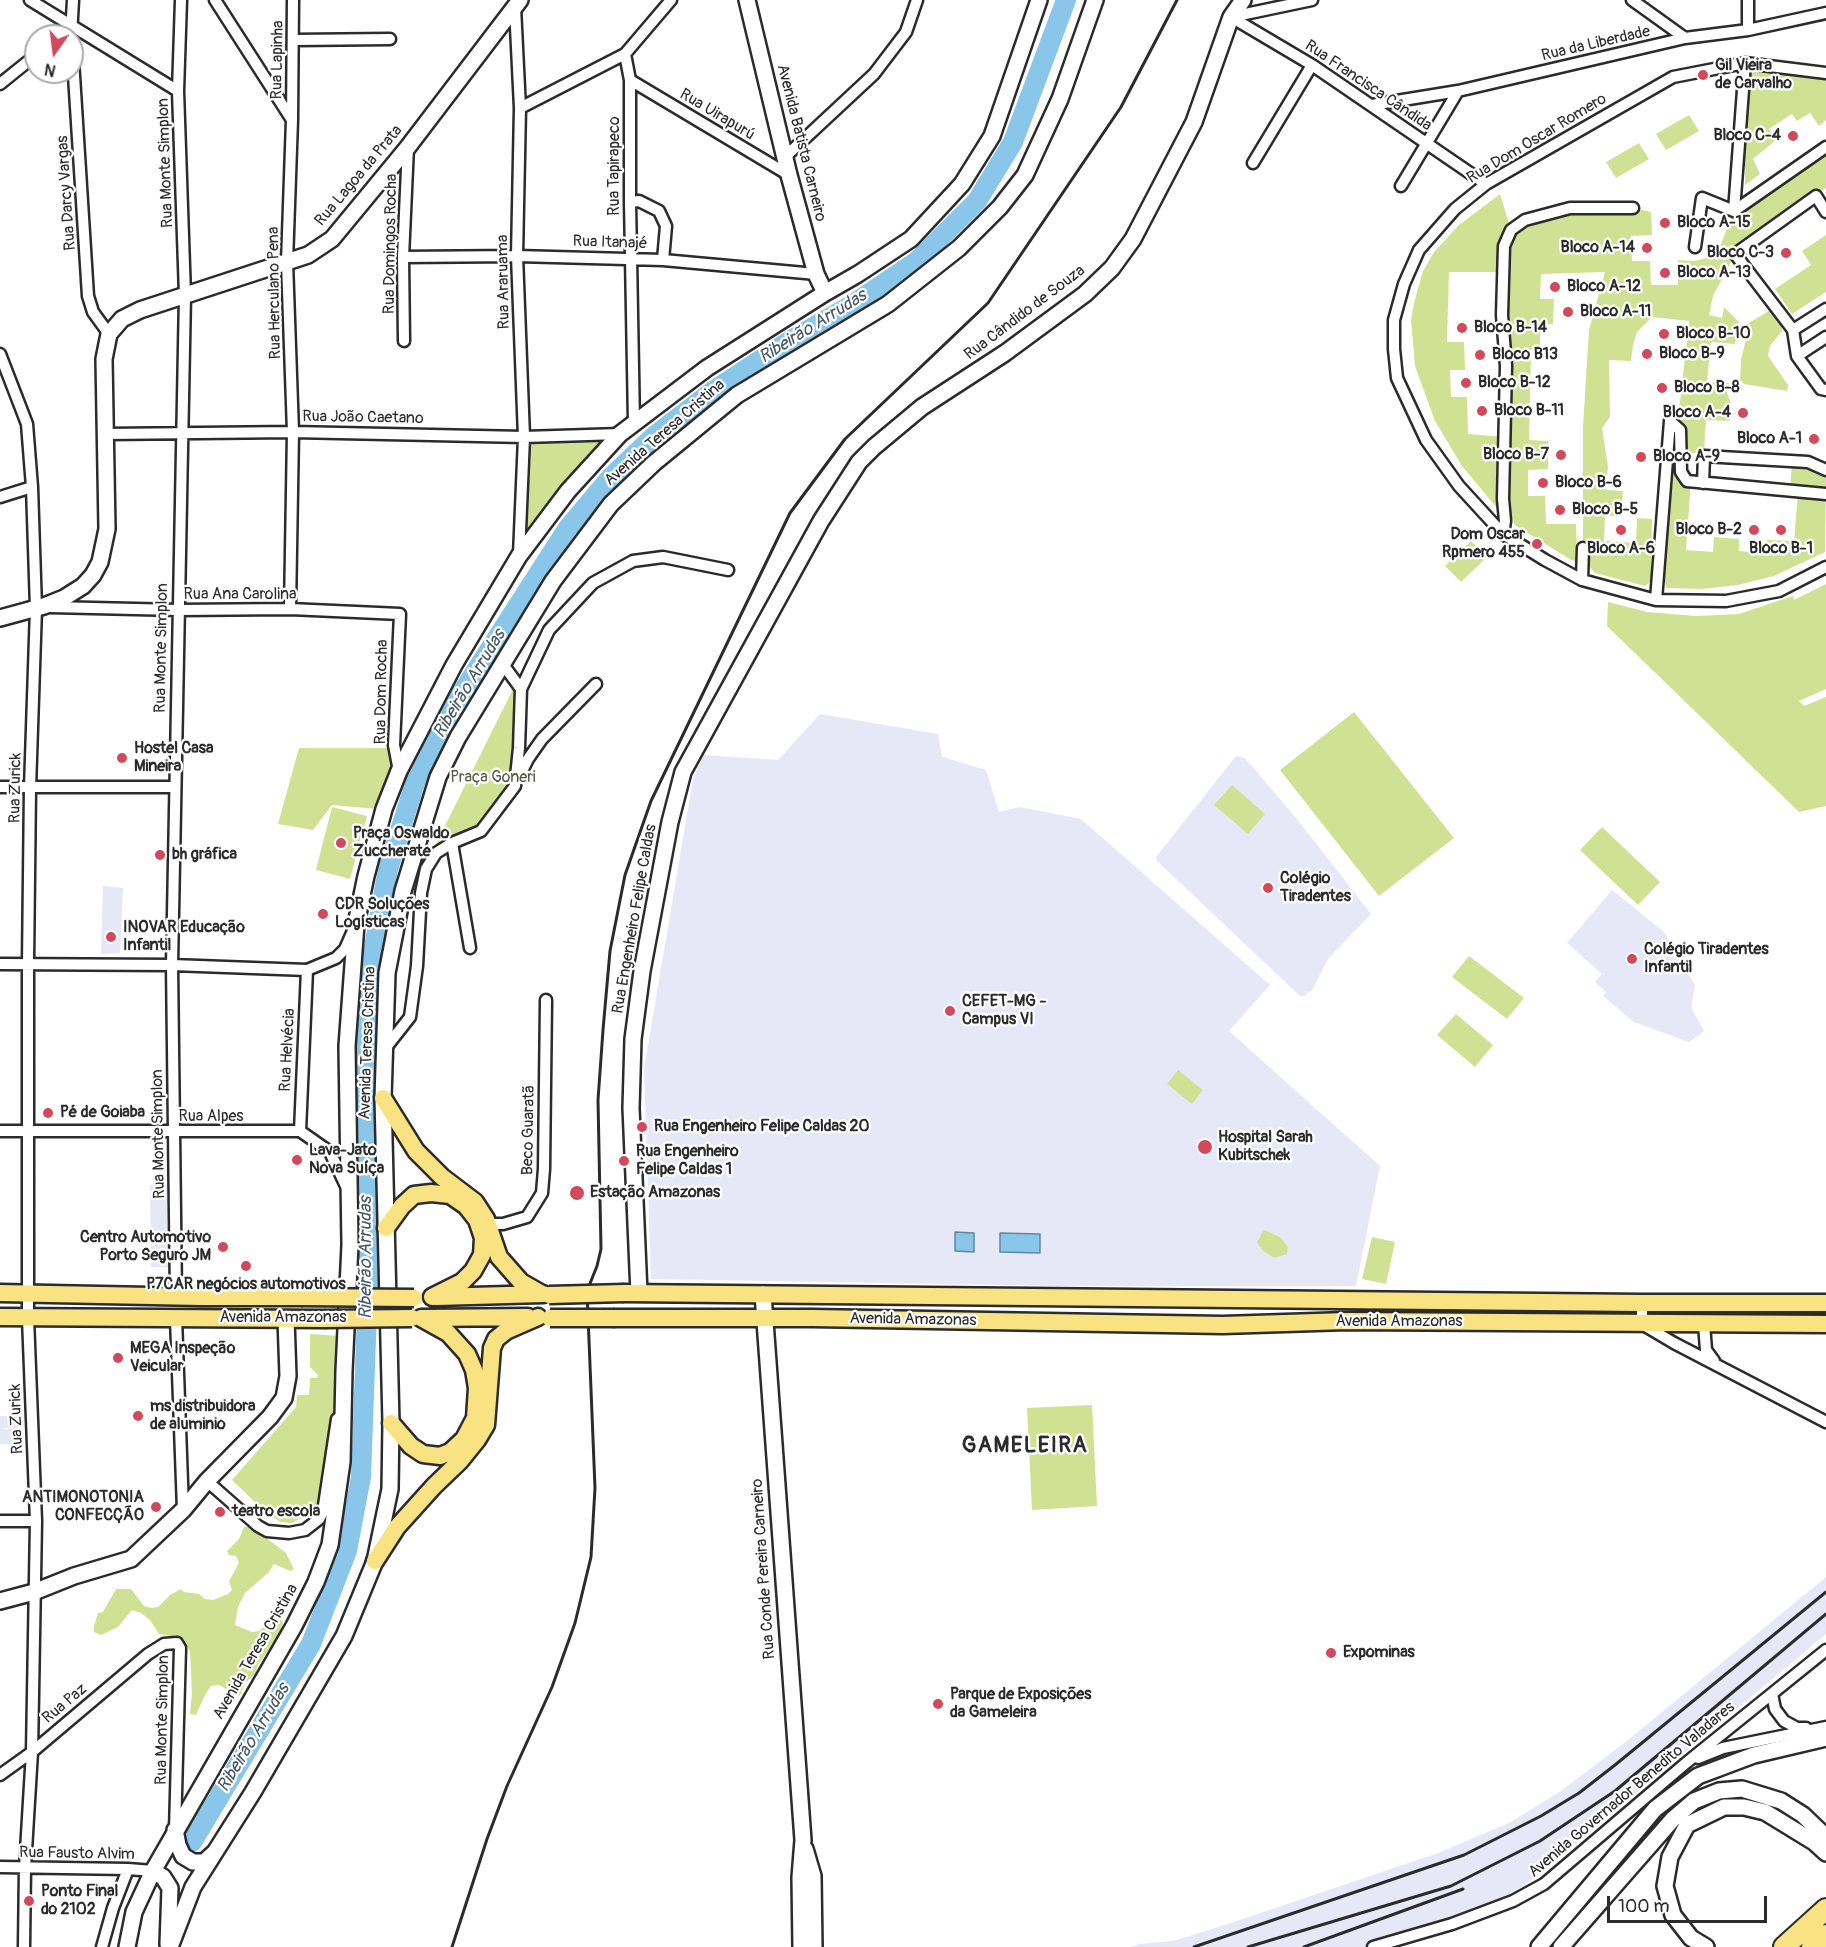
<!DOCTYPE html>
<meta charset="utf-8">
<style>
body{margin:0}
#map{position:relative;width:1826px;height:1947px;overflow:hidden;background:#fff;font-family:Pangolin,sans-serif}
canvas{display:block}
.north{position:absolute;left:24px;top:24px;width:60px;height:60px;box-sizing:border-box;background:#fff;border:2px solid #aaa;border-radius:50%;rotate:194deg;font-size:16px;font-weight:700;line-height:24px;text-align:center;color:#2b2b2b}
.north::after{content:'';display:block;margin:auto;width:21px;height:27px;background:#d1495b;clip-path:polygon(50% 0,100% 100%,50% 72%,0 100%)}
.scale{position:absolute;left:1607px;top:1896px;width:160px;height:27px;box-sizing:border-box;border:3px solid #2b2b2b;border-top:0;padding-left:8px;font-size:18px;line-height:21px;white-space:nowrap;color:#2b2b2b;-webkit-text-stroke:4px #fff;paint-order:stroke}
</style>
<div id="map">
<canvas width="1826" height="1947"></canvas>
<div class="north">N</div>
<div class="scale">100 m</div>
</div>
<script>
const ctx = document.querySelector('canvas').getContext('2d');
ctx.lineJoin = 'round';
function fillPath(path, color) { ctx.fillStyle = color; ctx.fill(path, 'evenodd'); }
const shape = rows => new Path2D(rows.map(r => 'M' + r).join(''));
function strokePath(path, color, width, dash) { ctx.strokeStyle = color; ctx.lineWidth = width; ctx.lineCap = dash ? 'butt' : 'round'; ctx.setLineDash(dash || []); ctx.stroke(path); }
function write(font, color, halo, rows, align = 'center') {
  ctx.font = font + ' Pangolin,sans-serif'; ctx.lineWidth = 4.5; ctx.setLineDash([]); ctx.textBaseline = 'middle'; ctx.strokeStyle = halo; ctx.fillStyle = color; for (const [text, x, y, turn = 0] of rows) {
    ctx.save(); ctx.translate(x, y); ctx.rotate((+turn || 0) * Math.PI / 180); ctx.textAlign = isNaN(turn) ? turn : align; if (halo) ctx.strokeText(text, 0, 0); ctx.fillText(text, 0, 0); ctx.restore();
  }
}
const built = shape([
 [820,714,938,734,942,757,986,770,999,812,1020,807,1081,819,1270,985,1229,1031,1380,1166,1356,1286,1056,1286,651,1279,644,1069,693,779,704,755,778,760],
 [1236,756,1245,758,1296,818,1371,914,1328,959,1312,990,1304,996,1300,996,1157,861,1156,857],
 [103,886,123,888,120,953,101,954],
 [1612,890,1664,932,1695,985,1691,1007,1704,1031,1689,1042,1634,1022,1603,996,1606,992,1595,982,1602,974,1567,943],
 [150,1185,167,1185,171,1267,151,1267],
 [0,1416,19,1416,19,1428,0,1429],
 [0,1429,19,1429,19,1444,0,1444],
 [1826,1577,1826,1634,1537,1876,1517,1890,1489,1904,1362,1947,1130,1947,1140,1944,1173,1941,1228,1924,1438,1853,1509,1823,1561,1791,1628,1740]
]);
const green = shape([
 [1755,70,1826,78,1826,120,1819,126,1810,113,1797,121,1792,114,1769,129,1776,140,1753,159,1760,174,1745,185,1745,117,1748,80,1751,73],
 [1689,115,1699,131,1666,150,1656,134],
 [1639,143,1649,159,1616,178,1606,162],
 [1826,147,1826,188,1732,253,1731,262,1713,296,1709,315,1722,318,1724,307,1739,322,1735,344,1711,342,1707,382,1729,383,1727,393,1731,403,1730,421,1706,420,1704,453,1684,453,1681,472,1691,481,1686,550,1713,552,1714,537,1739,539,1739,551,1765,553,1767,540,1794,541,1798,492,1790,491,1792,461,1826,470,1825,552,1774,576,1738,585,1702,589,1666,588,1663,573,1657,573,1672,421,1680,403,1689,321,1652,317,1637,332,1633,345,1631,361,1609,360,1610,417,1602,428,1608,467,1606,490,1623,491,1621,516,1605,516,1604,541,1636,543,1637,518,1652,519,1651,580,1648,584,1645,586,1595,573,1589,566,1583,548,1583,426,1589,330,1605,272,1541,274,1540,299,1554,299,1553,324,1540,324,1540,349,1531,349,1529,440,1548,441,1548,469,1528,470,1528,496,1545,496,1546,524,1576,524,1577,559,1575,561,1571,560,1515,525,1512,518,1510,500,1498,498,1499,507,1497,508,1462,466,1435,421,1415,366,1411,320,1414,303,1423,271,1434,252,1459,225,1500,194,1511,230,1570,208,1633,208,1651,212,1652,235,1631,236,1632,261,1650,261,1651,285,1678,285,1678,260,1694,261,1711,257,1719,249,1734,211],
 [1449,272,1503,272,1504,437,1468,434,1467,397,1451,397,1450,370,1465,370,1464,342,1447,342],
 [1826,235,1826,292,1792,314,1775,289,1811,265,1802,251],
 [1772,309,1781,317,1782,331,1770,346,1768,356,1788,385,1787,391,1744,384,1740,380,1741,360,1747,335,1742,330,1742,327],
 [608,439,526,539,529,448,530,442,536,440],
 [1471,541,1487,557,1461,582,1445,566],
 [1826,584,1826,689,1799,701,1804,706,1826,697,1826,806,1799,812,1607,626,1608,602,1647,612,1696,616,1739,614,1793,596,1794,600],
 [514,687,515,786,481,831,433,850],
 [1354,712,1454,838,1379,896,1280,770],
 [299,748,393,748,397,769,377,809,332,805,313,830,278,824],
 [1232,785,1265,814,1248,834,1214,805],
 [332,807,367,816,350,879,316,870],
 [1602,827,1660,882,1638,905,1580,850],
 [1469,956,1524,998,1507,1019,1452,977],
 [1456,1014,1493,1045,1475,1067,1437,1035],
 [1178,1070,1203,1090,1192,1104,1167,1084],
 [1264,1230,1280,1237,1288,1247,1287,1254,1274,1258,1262,1250,1257,1242],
 [1372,1237,1395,1242,1386,1284,1362,1279],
 [310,1334,340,1336,339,1374,319,1508,292,1523,280,1522,263,1510,232,1480,296,1407,297,1395,309,1395,310,1378,317,1378,318,1375,310,1367],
 [1092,1405,1097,1506,1032,1510,1027,1408],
 [244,1527,252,1527,286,1553,294,1569,290,1571,274,1564,269,1572,245,1593,238,1607,235,1625,252,1632,259,1631,275,1617,280,1618,283,1623,279,1635,258,1665,255,1674,245,1683,240,1696,219,1685,211,1686,205,1695,196,1715,190,1714,192,1693,190,1651,181,1638,159,1634,150,1620,141,1613,132,1610,118,1627,101,1635,94,1632,94,1626,98,1613,103,1612,116,1589,131,1589,144,1606,151,1608,158,1607,170,1595,181,1589,184,1592,199,1594,205,1599,213,1600,228,1594,232,1590,229,1581,239,1563,236,1556,229,1555,227,1551,239,1539]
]);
const water = shape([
 [955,1232,974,1233,974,1252,955,1251,955,1232],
 [1000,1233,1040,1234,1040,1253,1000,1252,1000,1233]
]);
const river = shape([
 [192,1842,311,1644,347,1551,361,1477,368,1285,365,1041,369,975,388,869,415,783,450,711,568,528,611,477,653,437,714,390,789,341,850,306,917,261,977,201,1013,142,1066,0]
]);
const street = shape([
 [30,0,178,91],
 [215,0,292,120,287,262,293,432,290,609],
 [1632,0,1685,38],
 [515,7,520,108,517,256,524,437,519,555],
 [1231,17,1312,65,1486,184],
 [1231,17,1312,0],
 [1748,30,1748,0],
 [59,36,71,26],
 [71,36,73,0],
 [294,40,390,39],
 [72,44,88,296,93,312,109,334],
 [625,54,630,80,630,202,634,423],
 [1826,73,1745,63,1673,77,1486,184,1455,209,1419,250,1404,284,1394,320,1394,349,1397,378,1426,440,1459,486,1503,534,1545,560,1582,580,1656,600,1726,601,1779,591,1826,567],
 [630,80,789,175],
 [0,84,36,55],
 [1372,105,1458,91,1685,38,1748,30,1826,13],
 [520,108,625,54,671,0],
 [292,119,293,0],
 [786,156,874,74,906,32,917,0],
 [1253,163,1312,65],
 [1401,186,1458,91],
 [630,202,639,201,659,211,666,226,663,260],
 [1734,211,1826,147],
 [1695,247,1702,198,1734,211,1745,63],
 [403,257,517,256,663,260,816,274],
 [1826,309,1793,330,1797,356,1821,389,1826,390],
 [1793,330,1735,254,1816,196,1826,212],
 [404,341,403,257,408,147],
 [0,354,27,424,32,487,36,608,30,788,28,964,28,1318,36,1521,32,1752,25,1867,24,1947],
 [1797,356,1826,337],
 [106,434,293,432,524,437,620,434],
 [1703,483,1704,456,1808,462,1826,470],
 [0,497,32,487],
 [1503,534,1505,521,1503,499,1506,366,1502,315,1504,246,1511,230,1525,220,1570,208,1633,208],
 [1582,580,1583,548],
 [1656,600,1670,421,1680,430,1681,472,1687,481,1826,494],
 [50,607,178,610,290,609,400,614,394,745,399,771],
 [502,663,521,689],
 [519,777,528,759,542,739,596,684],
 [0,787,174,787],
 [452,843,470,948],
 [0,964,172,965,307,970,336,958,345,949,352,933],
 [384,1050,410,1017,417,966,421,893,426,869,436,853,452,843,481,831,515,786,519,748,521,689,549,630,593,583,633,561,663,557,728,570],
 [0,1131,300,1131,330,1152,346,1186],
 [300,1131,307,970],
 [488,1224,503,1224,527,1217,542,1193,544,1169,546,1000],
 [176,1297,172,965,185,295,178,91,181,0],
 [1642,1303,1642,1324,1674,1343,1826,1422],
 [176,1318,183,1510],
 [1704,1324,1706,1350,1714,1361],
 [207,1481,258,1526,267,1531,289,1533,305,1530,319,1519,323,1512,337,1419],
 [0,1521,36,1521],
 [1772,1694,1775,1709,1784,1721,1797,1728,1806,1728],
 [1698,1758,1723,1748,1826,1727],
 [0,1775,32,1752,148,1654,164,1644,177,1643,180,1648,175,1830],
 [0,1867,128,1869,153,1871],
 [102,1947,113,1908,128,1869],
 [1373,1947,1452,1924,1513,1901,1544,1884,1686,1763,1826,1650]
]);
const secondary = shape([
 [747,0,789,175,816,274,825,293],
 [0,618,44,606,64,598,83,586,93,575,100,562,107,529,104,359,109,334,122,319,140,310,308,255,332,239,408,147,520,0],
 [639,1293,631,1108,633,1039,642,971,670,822,683,772,821,521,859,462,874,447,922,407,1005,353,1085,294,1112,268,1133,239,1194,122,1231,17,1243,0],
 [763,1294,803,1840,800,1877,801,1947],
 [0,1601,34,1592,74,1576,131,1559,183,1510,207,1481,270,1417,284,1398,288,1376,286,1319],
 [175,1830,178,1845,183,1856,193,1862,204,1862,214,1853],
 [805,1849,813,1876,814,1947],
 [153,1871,163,1877,170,1888,168,1944],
 [127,1947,134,1912,153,1871,294,1626,316,1582,330,1545,342,1462,344,1371,350,1245,347,1046,356,924,366,876,384,809,399,771,454,665,519,556,568,491,620,434,707,368,825,293,858,274,911,239,962,184,992,136,1039,0],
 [170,1947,193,1887,253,1792,344,1636,375,1561,390,1489,391,1423,383,1098,387,973,403,891,438,777,458,737,553,581,611,504,654,463,737,395,888,304,959,248,1000,207,1025,175,1060,99,1095,0],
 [1539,1947,1655,1809,1698,1776,1754,1755,1826,1738],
 [1561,1947,1673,1819,1694,1801,1719,1791,1742,1789,1781,1801,1803,1815,1826,1837],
 [1706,1947,1691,1938,1673,1915,1665,1886,1670,1857,1687,1825,1724,1807,1744,1807,1765,1812,1814,1842,1826,1853]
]);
const primary = shape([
 [383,1098,416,1151,442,1177,475,1202,486,1219,499,1257,521,1282,542,1294],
 [386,1228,402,1206,414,1195,431,1193,450,1195,466,1206,477,1220,483,1238,482,1255,473,1271,462,1282,432,1297],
 [0,1293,201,1297,301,1297],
 [624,1293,1642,1303,1826,1303],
 [436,1297,543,1294],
 [0,1317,324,1319],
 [422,1318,528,1317],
 [615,1318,812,1318,1223,1325,1347,1321,1826,1324],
 [391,1423,411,1446,423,1454,440,1456,450,1452,464,1439,475,1418,477,1388,474,1370,467,1354,448,1333,421,1318],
 [375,1561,397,1527,434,1486,460,1461,477,1440,486,1425,492,1348,496,1339,506,1331,538,1317]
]);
const highway = shape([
 [1784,1947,1826,1909],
 [1812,1947,1826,1935]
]);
const rail = shape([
 [452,1947,487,1839,507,1786,552,1687,575,1623,591,1557,595,1488,587,1291,597,1266,601,1249,598,1100,603,1030,610,951,625,875,651,801,790,513,845,439,988,303,1121,107,1177,0],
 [1194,1947,1464,1855,1541,1816,1579,1793,1615,1765,1826,1592],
 [1248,1947,1451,1886,1540,1841,1615,1791,1826,1614],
 [1304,1947,1463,1889]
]);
const primaryBridge = shape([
 [549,1295,624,1293],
 [301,1297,414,1298],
 [550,1318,615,1318],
 [324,1319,412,1318]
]);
const markers = [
 [1703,75,6,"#d1495b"],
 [1793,136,6,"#d1495b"],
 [1665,223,6,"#d1495b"],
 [1647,248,6,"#d1495b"],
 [1786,253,6,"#d1495b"],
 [1665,273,6,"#d1495b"],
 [1555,287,6,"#d1495b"],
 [1568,312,6,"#d1495b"],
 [1462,328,6,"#d1495b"],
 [1664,334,6,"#d1495b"],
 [1647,354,6,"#d1495b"],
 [1480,355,6,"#d1495b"],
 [1466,383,6,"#d1495b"],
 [1662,388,6,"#d1495b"],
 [1482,411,6,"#d1495b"],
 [1743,413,6,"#d1495b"],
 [1814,439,6,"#d1495b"],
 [1561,455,6,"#d1495b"],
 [1641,457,6,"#d1495b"],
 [1543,483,6,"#d1495b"],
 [1560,510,6,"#d1495b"],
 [1621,530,6,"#d1495b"],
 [1754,530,6,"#d1495b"],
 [1781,530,6,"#d1495b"],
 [1537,544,6,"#d1495b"],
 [122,758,6,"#d1495b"],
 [341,843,6,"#d1495b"],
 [160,855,6,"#d1495b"],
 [1268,888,6,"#d1495b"],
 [323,914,6,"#d1495b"],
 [111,937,6,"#d1495b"],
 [1632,959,6,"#d1495b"],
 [950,1011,6,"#d1495b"],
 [48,1113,6,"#d1495b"],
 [642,1127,6,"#d1495b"],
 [1205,1147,8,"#d1495b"],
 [297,1160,6,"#d1495b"],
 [624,1161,6,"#d1495b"],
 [577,1193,8,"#d1495b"],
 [223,1247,6,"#d1495b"],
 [246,1266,6,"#d1495b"],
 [118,1358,6,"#d1495b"],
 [138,1416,6,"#d1495b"],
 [156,1507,6,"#d1495b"],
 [220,1512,6,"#d1495b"],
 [1331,1653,6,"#d1495b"],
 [938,1704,6,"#d1495b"],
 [29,1901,6,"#d1495b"]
];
const streetNames = [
 ["Rua da Liberdade",1596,44,-13],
 ["Rua Lapinha",278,60,-89],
 ["Rua Francisca Cândida",1368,86,34],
 ["Rua Uirapurú",717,115,31],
 ["Rua Dom Oscar Romero",1537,139,-31],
 ["Avenida Batista Carneiro",801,143,76],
 ["Rua Monte Simplon",166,163,-92],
 ["Rua Tapirapeco",615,166,-90],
 ["Rua Lagoa da Prata",359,176,-50],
 ["Rua Darcy Vargas",67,193,-94],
 ["Rua Itanajé",610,243,2],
 ["Rua Domingos Rocha",391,244,-89],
 ["Rua Araruama",504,282,-91],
 ["Rua Herculano Pena",275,293,-91],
 ["Rua Cândido de Souza",1025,313,-37],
 ["Rua João Caetano",363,418,1],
 ["Avenida Teresa Cristina",665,433,-41],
 ["Rua Ana Carolina",240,595],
 ["Rua Monte Simplon",162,648,-89],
 ["Rua Dom Rocha",382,692,-89],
 ["Rua Zurick",16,788,-89],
 ["Rua Engenheiro Felipe Caldas",635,919,-80],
 ["Avenida Teresa Cristina",368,1043,-88],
 ["Rua Helvécia",288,1050,-87],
 ["Rua Alpes",211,1117],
 ["Beco Guaratã",529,1130,-89],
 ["Rua Monte Simplon",159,1134,-91],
 ["Avenida Amazonas",283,1318],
 ["Avenida Amazonas",913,1320,1],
 ["Avenida Amazonas",1399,1322],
 ["Rua Zurick",17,1419,-92],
 ["Rua Conde Pereira Carneiro",764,1569,-94],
 ["Avenida Teresa Cristina",256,1652,-60],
 ["Rua Paz",65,1704,-40],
 ["Rua Monte Simplon",163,1720,-89],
 ["Avenida Governador Benedito Valadares",1632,1790,-40],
 ["Rua Fausto Alvim",77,1854,1]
];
const poiNames = [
 ["Gil Vieira",1715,66],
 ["de Carvalho",1715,84],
 ["Bloco C-4",1781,136,"right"],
 ["Bloco A-15",1677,223],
 ["Bloco A-14",1635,248,"right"],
 ["Bloco C-3",1774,253,"right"],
 ["Bloco A-13",1677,273],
 ["Bloco A-12",1567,287],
 ["Bloco A-11",1580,312],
 ["Bloco B-14",1474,328],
 ["Bloco B-10",1676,334],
 ["Bloco B-9",1659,354],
 ["Bloco B13",1492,355],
 ["Bloco B-12",1478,383],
 ["Bloco B-8",1674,388],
 ["Bloco B-11",1494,411],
 ["Bloco A-4",1731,413,"right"],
 ["Bloco A-1",1802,439,"right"],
 ["Bloco B-7",1549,455,"right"],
 ["Bloco A-9",1653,457],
 ["Bloco B-6",1555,483],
 ["Bloco B-5",1572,510],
 ["Bloco B-2",1742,530,"right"],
 ["Dom Oscar",1525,535,"right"],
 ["Rpmero 455",1525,553,"right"],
 ["Bloco A-6",1621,549,"center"],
 ["Bloco B-1",1781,549,"center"],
 ["Hostel Casa",134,749],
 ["Mineira",134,767],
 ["Praça Oswaldo",353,834],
 ["Zuccherate",353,852],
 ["bh gráfica",172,855],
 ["Colégio",1280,879],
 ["Tiradentes",1280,897],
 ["CDR Soluções",335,905],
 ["Logísticas",335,923],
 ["INOVAR Educação",123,928],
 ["Infantil",123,946],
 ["Colégio Tiradentes",1644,950],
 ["Infantil",1644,968],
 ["CEFET-MG -",962,1002],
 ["Campus VI",962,1020],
 ["Pé de Goiaba",60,1113],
 ["Rua Engenheiro Felipe Caldas 20",654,1127],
 ["Hospital Sarah",1218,1138],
 ["Kubitschek",1218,1156],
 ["Lava-Jato",309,1151],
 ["Nova Suíça",309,1169],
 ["Rua Engenheiro",636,1152],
 ["Felipe Caldas 1",636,1170],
 ["Estação Amazonas",590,1193],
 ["Centro Automotivo",211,1238,"right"],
 ["Porto Seguro JM",211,1256,"right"],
 ["P7CAR negócios automotivos",246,1285,"center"],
 ["MEGA Inspeção",130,1349],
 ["Veicular",130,1367],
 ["ms distribuidora",150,1407],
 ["de aluminio",150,1425],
 ["ANTIMONOTONIA",144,1498,"right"],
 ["CONFECÇÃO",144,1516,"right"],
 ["teatro escola",232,1512],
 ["Expominas",1343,1653],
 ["Parque de Exposições",950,1695],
 ["da Gameleira",950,1713],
 ["Ponto Final",41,1892],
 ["do 2102",41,1910]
];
const parkNames = [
 ["Praça Goneri",493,778]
];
const waterNames = [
 ["Ribeirão Arrudas",813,327,-32],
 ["Ribeirão Arrudas",470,684,-59],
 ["Ribeirão Arrudas",366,1258,-90],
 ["Ribeirão Arrudas",254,1738,-59]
];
const districtNames = [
 ["GAMELEIRA",1025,1446]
];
fillPath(built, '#e6e8f7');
fillPath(green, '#d1e194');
fillPath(water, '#89c6e9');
strokePath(water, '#63889d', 1.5);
strokePath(river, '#89c6e9', 20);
strokePath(street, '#2b2b2b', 15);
strokePath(secondary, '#2b2b2b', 20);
strokePath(primary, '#2b2b2b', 21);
strokePath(highway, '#2b2b2b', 24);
strokePath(street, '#fff', 10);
strokePath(secondary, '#fff', 15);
strokePath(primary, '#f8e281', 16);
strokePath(highway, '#f8e281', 20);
strokePath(rail, '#2b2b2b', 3);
strokePath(primaryBridge, '#2b2b2b', 21, []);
strokePath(primaryBridge, '#f8e281', 16);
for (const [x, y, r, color] of markers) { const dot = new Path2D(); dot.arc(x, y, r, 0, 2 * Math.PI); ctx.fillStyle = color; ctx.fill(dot); strokePath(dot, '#fff', 2); }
write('16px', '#2b2b2b', '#fff', streetNames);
write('bold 16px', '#2b2b2b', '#fff', poiNames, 'left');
write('16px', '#545845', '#fff', parkNames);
write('italic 18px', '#475a64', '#fff', waterNames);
ctx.letterSpacing = '1.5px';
write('bold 22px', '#2b2b2b', '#fff', districtNames);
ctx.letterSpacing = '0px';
</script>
